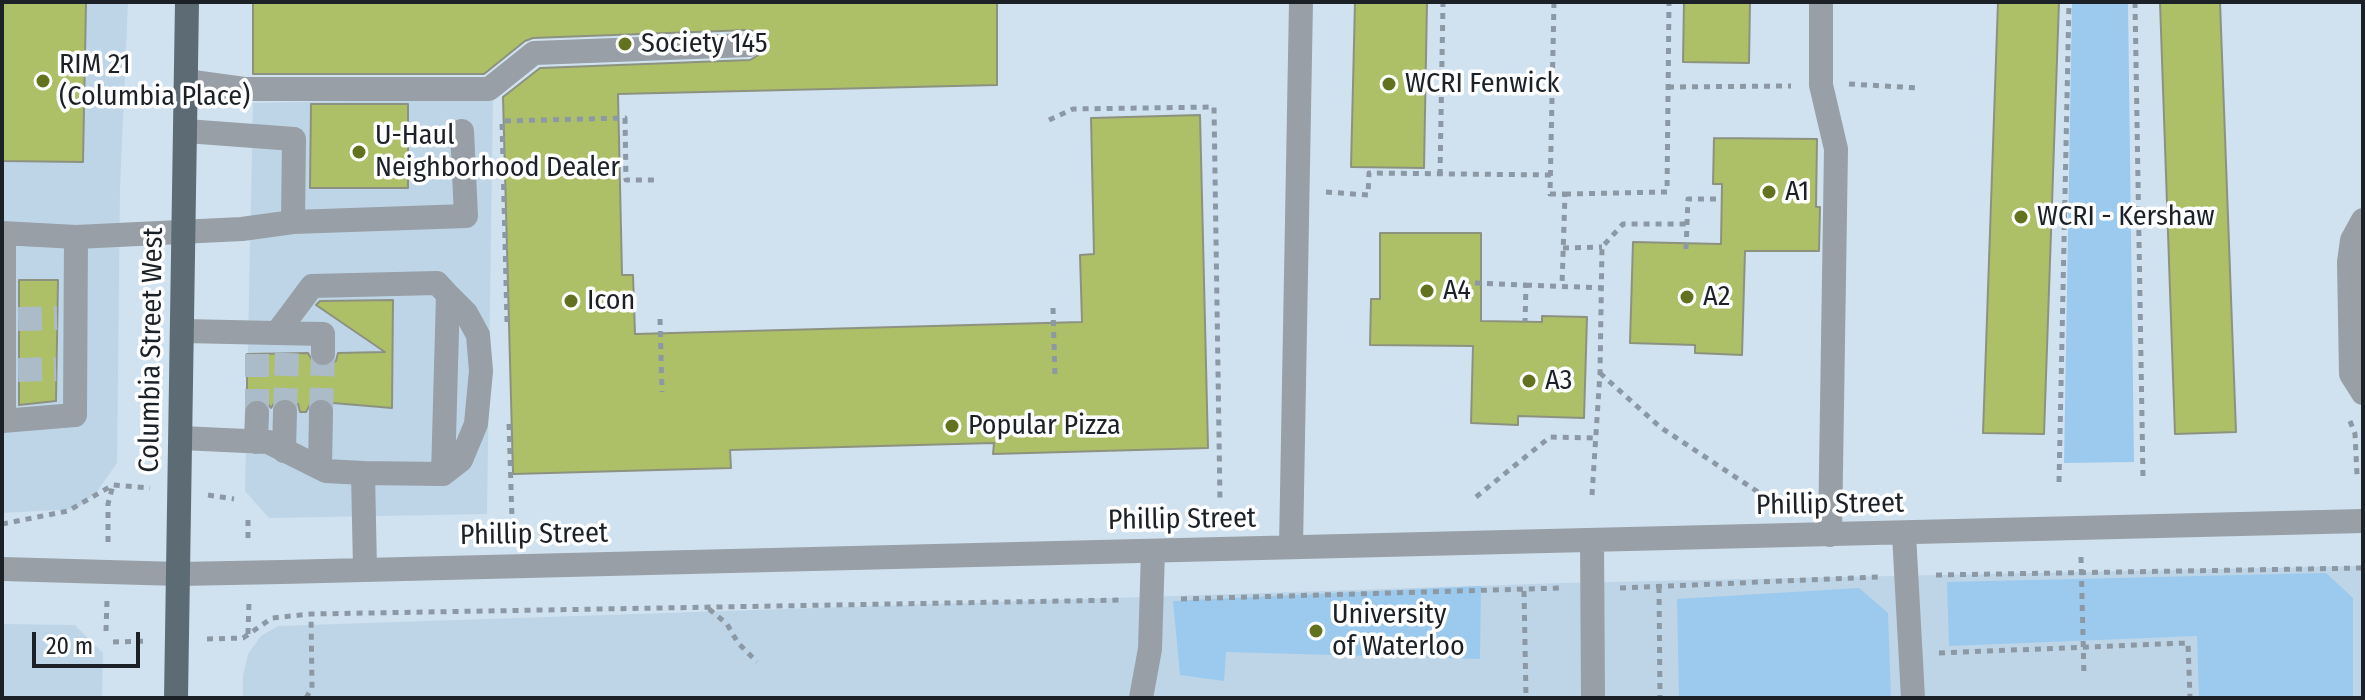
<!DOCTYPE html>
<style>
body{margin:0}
#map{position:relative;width:2365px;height:700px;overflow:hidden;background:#d0e2f0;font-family:"Fira Sans Condensed",sans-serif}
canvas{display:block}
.frame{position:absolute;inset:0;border:4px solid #1b2127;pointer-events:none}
.scale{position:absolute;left:32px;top:632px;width:108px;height:36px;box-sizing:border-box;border:4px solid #1b2127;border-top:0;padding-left:10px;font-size:24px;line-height:28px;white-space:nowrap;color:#1b2127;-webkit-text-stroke:6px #fff;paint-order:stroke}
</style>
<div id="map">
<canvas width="2365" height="700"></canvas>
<div class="frame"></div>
<div class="scale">20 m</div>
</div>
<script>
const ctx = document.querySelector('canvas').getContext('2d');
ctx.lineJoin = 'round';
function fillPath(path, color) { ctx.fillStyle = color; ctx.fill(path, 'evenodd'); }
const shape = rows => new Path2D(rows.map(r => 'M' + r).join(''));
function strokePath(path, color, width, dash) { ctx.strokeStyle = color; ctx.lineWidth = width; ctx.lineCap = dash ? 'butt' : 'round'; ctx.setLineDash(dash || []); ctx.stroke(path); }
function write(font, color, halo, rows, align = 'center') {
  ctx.font = font + ' "Fira Sans Condensed",sans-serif'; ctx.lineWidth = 7; ctx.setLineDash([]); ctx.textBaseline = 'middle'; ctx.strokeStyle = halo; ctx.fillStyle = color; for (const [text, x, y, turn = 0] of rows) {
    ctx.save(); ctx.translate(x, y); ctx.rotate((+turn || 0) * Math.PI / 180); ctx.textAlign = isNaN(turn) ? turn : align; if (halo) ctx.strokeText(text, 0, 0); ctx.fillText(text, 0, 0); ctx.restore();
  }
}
const built = shape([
 [2,2,128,2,120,189,117,463,96,493,76,509,2,513],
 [493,98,487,514,269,518,245,491,253,103],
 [2363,566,2363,698,243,698,243,675,248,654,261,636,278,626,1562,583],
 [2,624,75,625,103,653,102,698,2,698]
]);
const green = shape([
 [2072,2,2128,2,2134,462,2064,463],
 [2326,573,2353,598,2353,698,2199,698,2197,636,1949,646,1947,582],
 [1481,586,1480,659,1226,652,1224,681,1180,675,1173,601],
 [1859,588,1888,613,1891,698,1679,698,1677,599]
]);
const building = shape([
 [2,2,86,2,83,162,2,161,2,2],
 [253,2,997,2,997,85,618,94,622,275,633,275,635,334,1082,322,1080,255,1094,254,1091,118,1200,115,1208,448,993,454,994,443,730,450,731,468,513,474,503,97,540,68,750,60,762,53,764,45,762,38,757,32,748,30,533,38,525,41,484,74,253,74,253,2],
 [1355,2,1427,2,1424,168,1351,167,1355,2],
 [1684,2,1750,2,1749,63,1683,62,1684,2],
 [1998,2,2059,2,2044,434,1983,433,1998,2],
 [2160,2,2220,2,2236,432,2175,434,2160,2],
 [311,104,408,104,408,188,310,188,311,104],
 [1714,138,1817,139,1816,207,1820,207,1819,251,1745,251,1742,355,1695,353,1695,345,1630,343,1633,242,1721,244,1722,184,1713,184,1714,138],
 [1380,233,1481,233,1481,321,1542,322,1542,316,1587,317,1584,418,1518,416,1518,425,1471,423,1473,346,1370,345,1371,299,1380,299,1380,233],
 [19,280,58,280,56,401,19,405,19,280],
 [393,300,392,408,333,403,322,397,313,399,306,412,300,412,298,404,286,397,277,399,271,408,266,401,258,398,247,402,247,354,308,353,315,366,324,368,336,361,338,353,385,352,316,305,320,301,393,300]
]);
const minorTunnel = shape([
 [18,319,57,318],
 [18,370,56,369],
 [285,412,287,353],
 [321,412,323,353],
 [257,413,257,354]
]);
const path = shape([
 [1554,2,1550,194,1565,194,1562,286],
 [2135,2,2143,479],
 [1849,84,1919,88],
 [1668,87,1791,86],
 [1049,120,1073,109,1214,107,1220,502],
 [1440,175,1443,2],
 [1326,192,1368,195,1369,173,1551,175],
 [1565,194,1667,192,1669,2],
 [1563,248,1602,247],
 [1686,249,1688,199,1722,199],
 [1475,283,1526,285,1525,322],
 [1526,285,1603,288],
 [1053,308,1055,378],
 [660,319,662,392],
 [507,322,502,121,625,118,626,180,657,180],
 [1600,373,1660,427,1758,492],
 [2350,421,2355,434,2357,475],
 [509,424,512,519],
 [2059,482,2069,2],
 [208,495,234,499],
 [1592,495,1600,373,1602,247,1623,224,1688,224],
 [1476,497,1550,437,1596,438],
 [248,520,248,543],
 [2,524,68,511,113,485,150,488],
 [108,542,108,504,113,485],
 [2081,557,2084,676],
 [1936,575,2363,568],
 [1659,587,1660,698],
 [1620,588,1878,577],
 [1524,591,1526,698],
 [1181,599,1562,588],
 [709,609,727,624,738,643,757,662],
 [106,631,107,600],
 [248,634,249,601],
 [207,639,243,638,272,618,311,614,1123,600],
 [113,642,149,641],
 [1939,653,2188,643,2190,698],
 [306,698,312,688,311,614]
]);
const minor = shape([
 [1821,2,1821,85,1836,149,1830,535],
 [186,81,244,89,489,89,534,53,749,45],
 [2363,220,2352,240,2349,262,2351,374,2363,393],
 [293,222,466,216,462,131],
 [2,233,76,237],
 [183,331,323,334,323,353],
 [277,333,312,286,437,283,448,295],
 [2,421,75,415,76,237,242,229,293,222,294,139,186,131],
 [4,421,4,233],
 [181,438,268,442,326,471,363,473,365,569],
 [256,442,257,413],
 [284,451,285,412],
 [320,468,321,412],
 [363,473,443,474,461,460,476,424,481,371,478,335,466,313,448,295,443,474],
 [1904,534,1913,698],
 [1592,540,1593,698],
 [1291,547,1301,2],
 [2,569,179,574,282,572,2363,521],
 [1141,698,1150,649,1153,551]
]);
const major = shape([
 [176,698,187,2]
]);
const markers = [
 [625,44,8,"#63721e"],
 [43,81,8,"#63721e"],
 [1389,84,8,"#63721e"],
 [359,152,8,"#63721e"],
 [1769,192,8,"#63721e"],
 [2021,217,8,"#63721e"],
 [1427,291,8,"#63721e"],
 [1687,297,8,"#63721e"],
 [571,301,8,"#63721e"],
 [1529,381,8,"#63721e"],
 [952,426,8,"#63721e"],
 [1316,631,8,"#63721e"]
];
const poiNames = [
 ["Society 145",641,44],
 ["RIM 21",59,65],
 ["(Columbia Place)",59,97],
 ["WCRI Fenwick",1405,84],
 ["U-Haul",375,136],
 ["Neighborhood Dealer",375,168],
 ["A1",1785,192],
 ["WCRI - Kershaw",2037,217],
 ["A4",1443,291],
 ["A2",1703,297],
 ["Icon",587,301],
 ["A3",1545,381],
 ["Popular Pizza",968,426],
 ["University",1332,615],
 ["of Waterloo",1332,647]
];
const streetNames = [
 ["Columbia Street West",152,350,-89],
 ["Phillip Street",1830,505,-1],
 ["Phillip Street",1182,520,-1],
 ["Phillip Street",534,535,-1]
];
fillPath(built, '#bed5e8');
fillPath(green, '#9bcaee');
fillPath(building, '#adc067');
strokePath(building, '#8d9280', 2);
strokePath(minorTunnel, '#acbbc8', 24, [24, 12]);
strokePath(path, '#8c99a4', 5, [6, 6]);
strokePath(minor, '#989fa6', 24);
strokePath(major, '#5d6b75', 24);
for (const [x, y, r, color] of markers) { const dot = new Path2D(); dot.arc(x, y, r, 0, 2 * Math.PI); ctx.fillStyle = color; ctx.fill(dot); strokePath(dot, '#fff', 3); }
write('28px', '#1b2127', '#fff', poiNames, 'left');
write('28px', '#1b2127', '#fff', streetNames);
</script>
